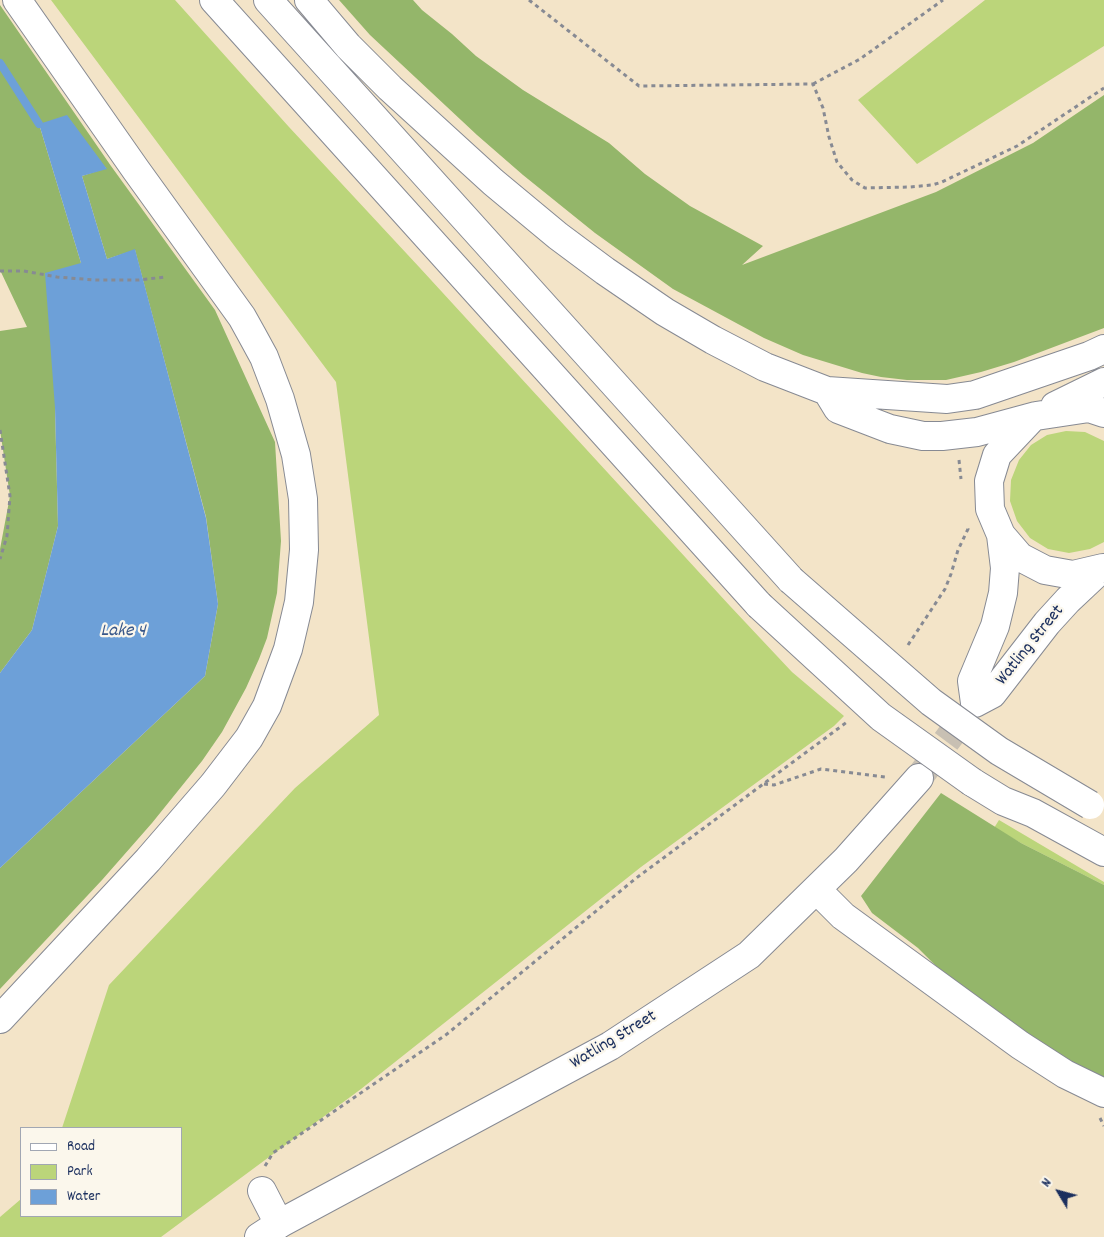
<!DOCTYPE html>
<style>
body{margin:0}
#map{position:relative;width:1104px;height:1237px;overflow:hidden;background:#f3e4c8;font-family:Dekko,sans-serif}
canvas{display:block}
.legend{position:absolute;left:20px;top:1127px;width:162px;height:90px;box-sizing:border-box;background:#fbf7ec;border:1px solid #a1a7b3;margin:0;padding:6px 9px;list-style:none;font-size:15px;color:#1b2f5e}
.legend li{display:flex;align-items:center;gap:10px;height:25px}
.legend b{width:25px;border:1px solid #a1a7b3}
.north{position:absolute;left:1034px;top:1167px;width:50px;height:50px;-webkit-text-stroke:4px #fbf7ec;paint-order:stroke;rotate:307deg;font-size:14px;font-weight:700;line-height:20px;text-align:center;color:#1b2f5e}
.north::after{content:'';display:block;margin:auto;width:18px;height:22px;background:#1b2f5e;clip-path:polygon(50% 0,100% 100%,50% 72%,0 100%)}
</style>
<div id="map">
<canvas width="1104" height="1237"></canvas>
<ul class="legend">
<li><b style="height:6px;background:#fff"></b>Road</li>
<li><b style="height:14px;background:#bbd57a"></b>Park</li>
<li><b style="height:14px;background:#6da0d8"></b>Water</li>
</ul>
<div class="north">N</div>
</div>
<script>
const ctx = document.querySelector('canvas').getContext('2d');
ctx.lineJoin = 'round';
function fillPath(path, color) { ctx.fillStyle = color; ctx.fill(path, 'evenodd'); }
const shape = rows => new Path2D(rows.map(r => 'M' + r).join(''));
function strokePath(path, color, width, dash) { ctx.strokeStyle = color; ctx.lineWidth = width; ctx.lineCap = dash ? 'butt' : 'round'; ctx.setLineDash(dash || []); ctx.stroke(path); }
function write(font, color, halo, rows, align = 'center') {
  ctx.font = font + ' Dekko,sans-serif'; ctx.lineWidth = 4.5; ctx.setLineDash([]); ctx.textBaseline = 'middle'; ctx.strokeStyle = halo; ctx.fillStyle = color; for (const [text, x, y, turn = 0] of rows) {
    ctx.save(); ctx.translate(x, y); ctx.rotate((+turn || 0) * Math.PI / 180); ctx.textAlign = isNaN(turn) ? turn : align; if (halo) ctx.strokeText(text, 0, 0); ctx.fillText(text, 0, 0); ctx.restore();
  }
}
const green = shape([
 [51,0,175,0,289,127,420,268,730,606,792,672,844,716,834,726,641,867,361,1089,161,1237,0,1237,0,1217,21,1199,21,1216,181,1216,181,1128,62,1128,109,985,295,788,379,715,336,382],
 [985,0,1104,0,1104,46,917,164,858,100],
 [1066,431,1085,432,1104,441,1104,542,1090,549,1069,553,1048,549,1030,538,1017,521,1010,501,1011,480,1019,460,1031,445,1047,435],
 [999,820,1104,882,1104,885,1021,843,994,828]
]);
const forest = shape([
 [339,0,413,0,422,10,452,34,476,56,523,90,609,143,645,174,690,206,763,246,742,265,936,192,1033,143,1104,95,1104,328,1014,362,981,372,946,380,907,380,881,377,862,373,803,355,764,338,673,289,595,233,523,175,477,135,370,35],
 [0,5,111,166,215,310,275,442,281,541,277,593,267,638,259,659,246,688,222,732,202,761,152,823,102,880,0,989,0,868,205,676,218,604,206,517,135,250,107,259,82,176,106,168,39,124,81,263,55,408,58,526,32,630,0,673,0,549,10,496,0,430,0,331,27,327,0,270],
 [941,793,1021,843,1104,885,1104,1078,1073,1066,952,982,918,948,872,913,861,896]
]);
const water = shape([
 [67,115,107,169,82,176,107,259,135,249,206,518,218,604,205,676,0,868,0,673,32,630,58,526,55,408,45,273,81,263,39,124]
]);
const stream = shape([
 [0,63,39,124]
]);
const majorTunnel = shape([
 [921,775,974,704]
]);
const path = shape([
 [529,0,639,86,813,84,823,108,829,137,837,162,852,180,865,188,910,187,932,185,942,182,1017,146,1104,88],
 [813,84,860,59,943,0],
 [0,271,24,271,57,277,95,280,139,280,165,277],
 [0,430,10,496,7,536,0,559],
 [959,460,961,479],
 [908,645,945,589,951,574,958,550,968,529,967,527],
 [764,784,774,785,821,769,885,777],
 [1100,1118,1104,1126],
 [265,1166,273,1153,447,1034,635,879,847,722]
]);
const minor = shape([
 [817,890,843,916,1020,1045,1065,1074,1104,1093],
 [0,1019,148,860,213,785,249,738,267,706,288,649,299,602,304,550,303,499,296,455,280,399,264,357,252,335,242,317,136,170,17,0],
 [262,1191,279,1224]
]);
const major = shape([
 [214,0,759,605],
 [268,0,791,580],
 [309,0,348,46,390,88,493,182,558,236,605,271,665,312,713,340,765,367,827,391,947,399,975,395,1089,356,1104,349],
 [827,391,838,409,890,429,923,436,942,436,977,432,1036,416,1089,408,1104,413],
 [1055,406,1104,382],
 [1032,418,997,455,989,481,990,509,1001,535,1020,557,1045,570,1073,575,1103,568],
 [1001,535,1005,568,1003,593,995,626,972,681,975,703,992,694,1047,623,1068,600,1101,569],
 [972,782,1003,801,1033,813,1104,852],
 [259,1237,279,1224,610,1046,749,955,846,860,919,778]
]);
const majorBridge = shape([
 [791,580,931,702,999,751,1090,805],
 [759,605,881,717,972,782]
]);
const streetNames = [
 ["Watling Street",1031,646,-51],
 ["Watling Street",614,1041,-31]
];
const waterNames = [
 ["Lake 4",123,632]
];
fillPath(green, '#bbd57a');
fillPath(forest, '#94b66a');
fillPath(water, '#6da0d8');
strokePath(stream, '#6da0d8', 8);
strokePath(majorTunnel, '#c8c0b3', 28, [28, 14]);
strokePath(minor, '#878a93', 30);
strokePath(major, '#878a93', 30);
strokePath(path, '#878a93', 3, [4, 4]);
strokePath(minor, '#fff', 28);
strokePath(major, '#fff', 28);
strokePath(majorBridge, '#878a93', 30, []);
strokePath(majorBridge, '#fff', 28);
write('18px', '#1b2f5e', '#fbf7ec', streetNames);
write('italic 19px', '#385789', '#fbf7ec', waterNames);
</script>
